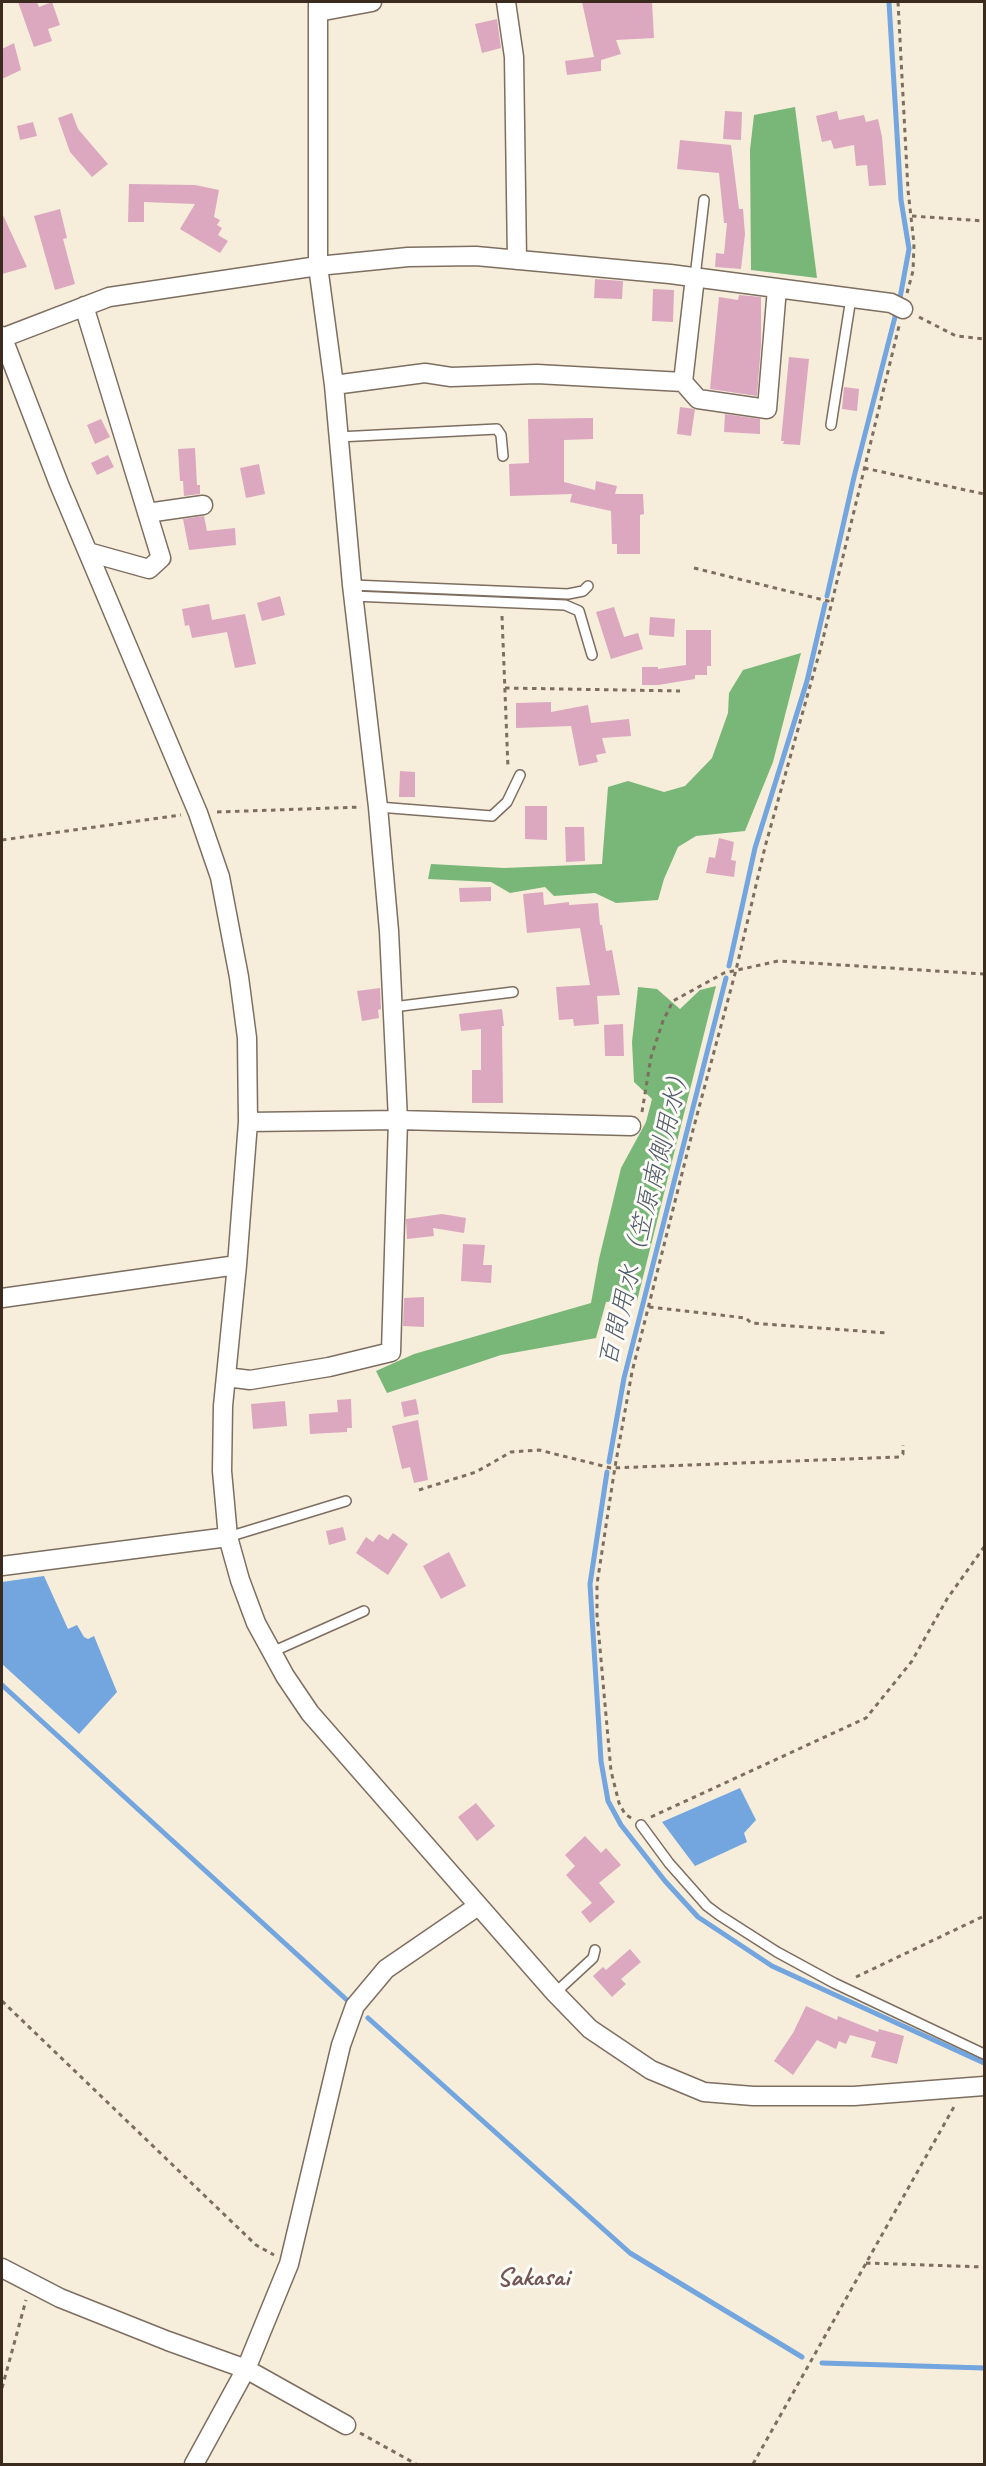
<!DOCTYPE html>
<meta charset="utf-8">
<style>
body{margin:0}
#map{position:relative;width:986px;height:2466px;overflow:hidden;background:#f7eddb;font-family:Caveat,sans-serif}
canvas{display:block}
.frame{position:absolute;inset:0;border:3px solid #3b2a1e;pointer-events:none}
</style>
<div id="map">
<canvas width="986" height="2466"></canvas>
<div class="frame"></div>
</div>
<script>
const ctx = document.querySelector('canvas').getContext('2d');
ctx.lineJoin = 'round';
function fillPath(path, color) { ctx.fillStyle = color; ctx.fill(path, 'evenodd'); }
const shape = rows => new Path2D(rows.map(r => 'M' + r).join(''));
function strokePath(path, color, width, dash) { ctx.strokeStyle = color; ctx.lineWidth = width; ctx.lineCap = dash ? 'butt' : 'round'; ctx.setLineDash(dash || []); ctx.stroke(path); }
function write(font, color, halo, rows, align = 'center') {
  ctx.font = font + ' Caveat,"Klee One",sans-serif'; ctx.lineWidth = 6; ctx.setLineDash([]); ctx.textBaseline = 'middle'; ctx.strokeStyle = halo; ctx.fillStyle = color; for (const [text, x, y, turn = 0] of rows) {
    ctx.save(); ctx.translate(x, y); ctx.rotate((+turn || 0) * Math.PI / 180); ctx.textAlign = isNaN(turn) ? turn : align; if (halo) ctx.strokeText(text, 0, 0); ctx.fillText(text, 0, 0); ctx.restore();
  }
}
const forest = shape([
 [795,107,817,278,751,270,750,150,754,115],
 [801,653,773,762,745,831,696,836,678,847,664,879,658,900,616,903,595,893,554,896,545,887,510,893,491,882,428,879,431,864,504,868,602,864,608,787,628,781,664,792,685,786,712,758,728,713,729,693,743,670],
 [716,986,637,1301,606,1302,596,1338,501,1355,387,1393,376,1371,414,1354,591,1303,599,1259,621,1168,646,1122,652,1099,634,1082,632,1042,638,987,657,989,680,1009,700,990]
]);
const water = shape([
 [44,1576,68,1629,77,1625,84,1637,88,1639,94,1636,117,1692,79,1734,2,1664,2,1582],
 [740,1788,756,1820,744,1833,747,1842,695,1866,662,1822]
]);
const stream = shape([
 [889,2,901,200,909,249,900,298],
 [827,596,854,477,896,313],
 [729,966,755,848,807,681,825,604],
 [609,1462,624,1378,726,978],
 [607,1472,590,1584,601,1761,608,1801,621,1825,665,1881,698,1917,772,1966,984,2063],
 [2,1685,348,2001],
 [368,2018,630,2253,802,2357],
 [822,2363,984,2368]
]);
const building = shape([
 [18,2,37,2,39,7,52,2,60,25,48,29,52,41,34,47],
 [582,2,652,2,654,38,616,40,621,54,601,60,601,71,567,75,565,61,594,57],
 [497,19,501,48,482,53,475,24],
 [14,43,21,70,2,79,2,49],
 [725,111,742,112,741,140,723,139],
 [837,111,839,120,864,115,866,122,878,119,882,137,886,185,869,186,867,165,856,166,854,145,834,149,831,140,822,142,816,116],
 [72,113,78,129,108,164,92,177,70,152,58,118],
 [33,122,37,136,20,140,17,126],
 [680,140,731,145,739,209,743,209,745,234,741,269,715,267,716,253,724,254,727,223,724,223,719,173,677,169],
 [129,184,195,185,219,190,214,217,220,220,217,225,222,228,218,235,228,241,220,253,180,229,195,204,144,202,144,222,128,222],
 [60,209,67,238,63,239,75,284,55,290,34,216],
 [2,213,27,267,2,274],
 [595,279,623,281,622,299,594,298],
 [653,289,674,290,673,322,652,321],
 [739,295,761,297,761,345,757,396,710,389,719,297,738,300],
 [789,357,809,359,800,445,783,444,784,441,781,441],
 [844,387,859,389,857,411,842,409],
 [680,407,695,409,691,436,677,434],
 [725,414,760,419,760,434,724,432],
 [593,418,593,439,564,440,564,482,595,490,596,481,617,486,615,494,643,494,644,514,640,515,640,554,617,554,617,544,612,544,611,511,570,502,572,494,510,496,509,464,529,463,528,419],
 [101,419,110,437,95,444,87,425],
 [195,448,197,485,200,485,200,494,184,496,183,481,180,481,178,449],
 [108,455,114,467,97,475,91,463],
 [259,464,265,494,246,498,240,468],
 [204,516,207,531,235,528,236,545,189,550,183,519],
 [280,596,285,615,262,621,257,603],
 [209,604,212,620,245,614,256,664,235,668,227,632,192,638,189,625,185,626,182,609],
 [614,607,624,637,638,633,643,649,611,659,596,612],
 [650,617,675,619,674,637,649,635],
 [686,630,711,630,711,666,707,666,707,675,695,675,695,679,658,685,642,685,642,667,658,667,658,669,686,665],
 [551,702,551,712,588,705,591,723,629,719,631,736,602,738,606,753,596,755,598,762,579,766,571,726,516,728,516,703],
 [400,771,415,772,415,797,399,797],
 [525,806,547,806,547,840,525,839],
 [565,827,584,827,585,861,566,862],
 [719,838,734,842,731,860,736,861,734,877,706,873,709,857,715,858],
 [491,887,491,901,460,902,459,888],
 [543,892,544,905,569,902,569,905,598,903,600,925,602,925,606,951,612,950,620,995,597,996,599,1024,574,1026,573,1019,559,1020,556,987,590,985,580,928,527,933,523,894],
 [380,988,381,1009,378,1010,379,1018,362,1021,357,991],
 [502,1009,504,1026,502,1026,503,1103,472,1103,472,1070,481,1070,481,1029,461,1031,459,1014],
 [623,1024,624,1056,605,1056,604,1025],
 [442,1214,466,1218,464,1233,433,1228,434,1236,407,1239,406,1219],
 [463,1244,485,1245,483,1265,492,1265,491,1283,461,1281],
 [424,1297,424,1327,403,1326,404,1298],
 [351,1399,352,1428,347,1428,347,1432,310,1434,309,1414,338,1412,337,1400],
 [416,1399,419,1414,404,1417,401,1402],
 [285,1401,287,1426,253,1429,251,1404],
 [418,1420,428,1480,414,1483,410,1467,402,1469,392,1426],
 [343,1527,346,1540,329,1545,326,1531],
 [393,1533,408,1544,388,1575,356,1553,366,1537,373,1542,379,1534,388,1540],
 [449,1552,466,1586,441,1599,423,1566],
 [476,1803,495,1826,477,1841,458,1817],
 [585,1836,601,1853,606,1848,621,1865,599,1883,615,1902,590,1923,581,1912,592,1903,566,1875,575,1866,565,1855],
 [630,1949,641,1962,621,1979,626,1984,612,1997,593,1976,603,1967,606,1970],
 [806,2006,837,2020,838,2016,878,2032,879,2029,904,2036,897,2064,871,2057,876,2042,850,2035,846,2044,839,2041,836,2049,817,2040,793,2075,774,2061,793,2033]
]);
const path = shape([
 [898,2,908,190,914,244,913,271,907,293],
 [912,216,984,221],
 [919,317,956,336,984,339],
 [864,468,984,494],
 [694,568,832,602],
 [502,616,508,768],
 [505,688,680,691],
 [217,812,361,807],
 [2,840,181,815],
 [642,1112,651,1057,663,1021,673,1001,724,973,778,961,984,974],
 [649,1307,746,1318,751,1323,887,1333],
 [419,1490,476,1472,511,1452,539,1450,611,1468,899,1457,903,1454,903,1445],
 [651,1817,866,1718,912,1661,947,1599,984,1547],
 [631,1818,625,1814,619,1803,611,1771,597,1615,597,1584,615,1467,632,1372,693,1130,736,970,765,847,821,647,899,326],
 [856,1977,984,1916],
 [2,2001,256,2245,274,2255],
 [866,2263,984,2267],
 [2,2388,26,2300],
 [360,2433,416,2464],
 [753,2464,955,2105]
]);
const lane = shape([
 [695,277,704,200],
 [831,425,851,298],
 [338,437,497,429,501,435,503,456],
 [352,585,568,594,583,591,588,586],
 [353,596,565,605,579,611,592,655],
 [378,807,492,816,507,802,520,775],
 [393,1007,513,992],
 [228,1537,346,1501],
 [272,1652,364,1611],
 [641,1825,669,1863,707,1906,719,1915,777,1952,834,1983,984,2054],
 [555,1993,593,1958,595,1950]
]);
const street = shape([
 [506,2,514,57,517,260],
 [318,12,372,2],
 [695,277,683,382,698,399,767,409,777,288],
 [84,306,161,558,149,569,88,552],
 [2,336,59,484,198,813,220,877,239,977,247,1038,248,1122,237,1265,223,1406,222,1471,228,1537,240,1580,256,1623,285,1676,310,1713,555,1993,590,2029,651,2070,704,2092,753,2096,854,2096,984,2086],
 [2,338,109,297,318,266,408,257,476,256,670,274,891,303,903,309],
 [334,385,425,373,451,377,537,374,683,382],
 [147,513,203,505],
 [248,1122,398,1120,631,1126],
 [2,1298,237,1265],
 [226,1377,250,1380,329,1367,391,1352,398,1120,389,931,378,807,352,585,334,385,318,266,318,2],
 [2,1566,228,1537],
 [2,2268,60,2298,168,2341,246,2369,346,2425],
 [194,2464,246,2369,289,2264,341,2045,355,2006,386,1969,478,1906]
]);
const waterNames = [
 ["百間用水（笠原南側用水）",646,1215,-76]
];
const quarterNames = [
 ["Sakasai",533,2278]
];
fillPath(forest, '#78b778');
fillPath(water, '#73a5df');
strokePath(stream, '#73a5df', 5);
fillPath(building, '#dba8bf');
strokePath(lane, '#7d6e60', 12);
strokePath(street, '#7d6e60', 21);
strokePath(path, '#7d6e60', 3, [4.5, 4.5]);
strokePath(lane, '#fff', 9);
strokePath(street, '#fff', 18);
write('italic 26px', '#515b6b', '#fdfcf7', waterNames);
write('bold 27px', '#735656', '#fdfcf7', quarterNames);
</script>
